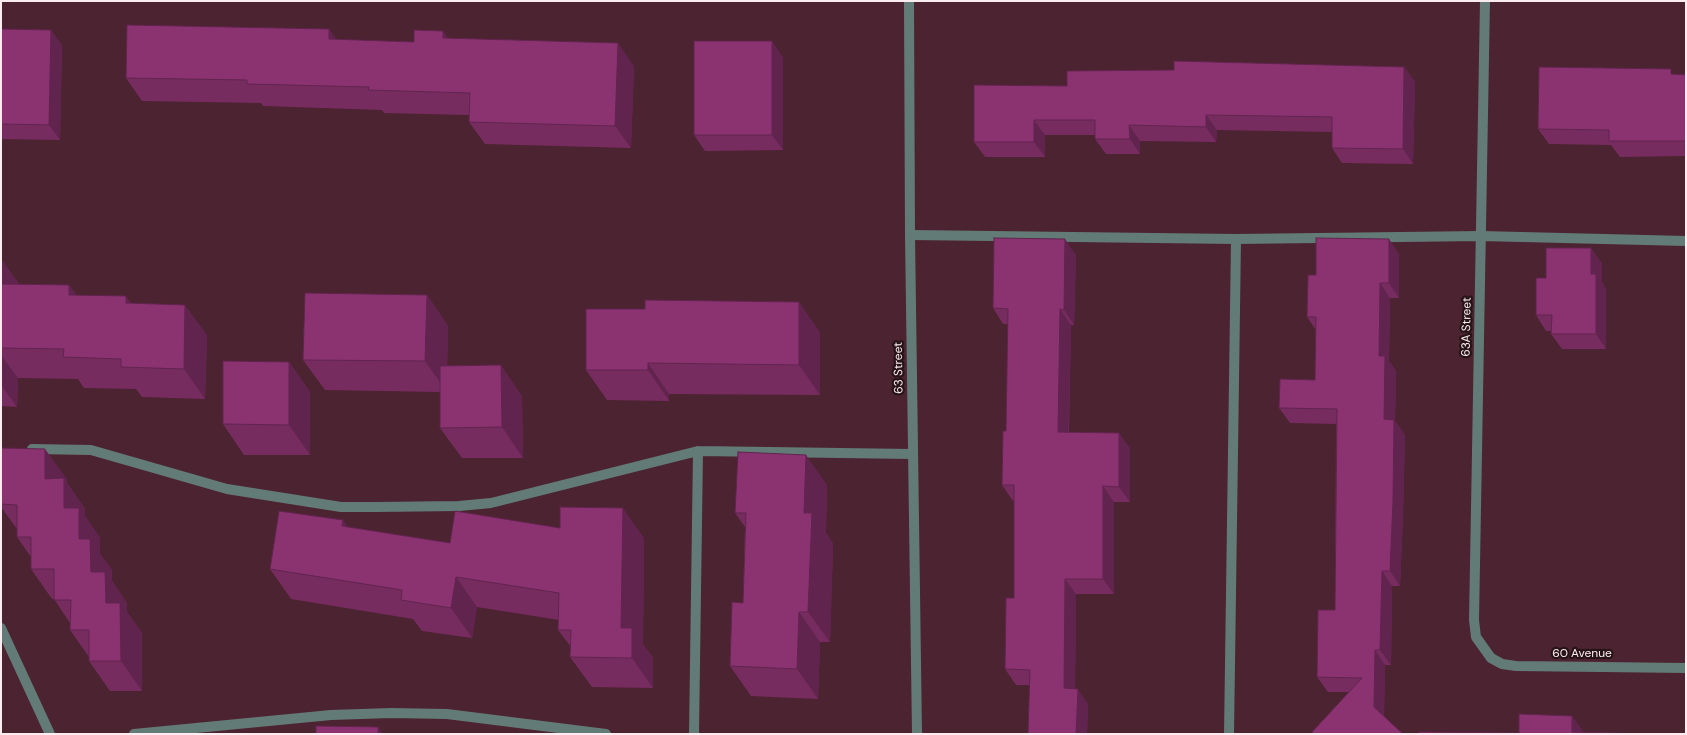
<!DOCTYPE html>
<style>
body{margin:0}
#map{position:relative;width:1687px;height:735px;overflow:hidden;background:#4c2330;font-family:"DM Sans",sans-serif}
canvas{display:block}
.frame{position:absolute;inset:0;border:2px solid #fdecf0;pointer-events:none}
</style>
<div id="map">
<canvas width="1687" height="735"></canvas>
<div class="frame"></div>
</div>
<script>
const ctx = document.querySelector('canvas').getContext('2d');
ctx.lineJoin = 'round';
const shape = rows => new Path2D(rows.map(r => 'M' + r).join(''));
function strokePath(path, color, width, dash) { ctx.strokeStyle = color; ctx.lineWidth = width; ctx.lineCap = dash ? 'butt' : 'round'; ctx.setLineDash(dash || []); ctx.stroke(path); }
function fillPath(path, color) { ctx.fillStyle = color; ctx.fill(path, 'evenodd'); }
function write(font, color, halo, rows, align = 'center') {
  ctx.font = font + ' "DM Sans",sans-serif'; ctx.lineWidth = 4.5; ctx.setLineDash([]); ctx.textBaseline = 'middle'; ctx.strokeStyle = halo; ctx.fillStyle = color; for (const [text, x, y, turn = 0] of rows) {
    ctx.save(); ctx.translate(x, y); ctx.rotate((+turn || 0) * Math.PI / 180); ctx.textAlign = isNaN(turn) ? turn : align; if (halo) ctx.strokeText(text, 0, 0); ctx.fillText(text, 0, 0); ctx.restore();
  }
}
const service = shape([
 [910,235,1236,239,1481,236,1686,241],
 [1229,734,1236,239]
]);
const minor = shape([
 [1485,1,1474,620,1476,637,1491,658,1502,664,1516,666,1686,668],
 [32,449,91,450,227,489,341,507,375,507,459,506,491,503,698,451,912,454],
 [1,628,50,734],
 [134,734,331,715,391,713,447,714,606,734],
 [694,734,698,451]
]);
const tertiary = shape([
 [909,1,910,235,917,734]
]);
const wall = shape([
 [1,29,62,45,60,140,1,139],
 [329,29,336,40,414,42,449,38,634,66,631,148,485,144,469,122,469,115,384,113,382,110,263,106,261,103,142,101,126,78],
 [783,57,783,150,705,151,694,135],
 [1404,67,1415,82,1413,164,1342,163,1332,148,1332,132,1217,130,1216,142,1140,141,1140,154,1106,154,1095,139,1095,135,1045,135,1045,157,985,157,974,142,1067,86],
 [1675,74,1686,75,1686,156,1620,157,1611,145,1549,144,1538,129],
 [1591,248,1602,264,1602,282,1606,289,1606,349,1562,349,1551,334,1551,331,1546,331,1536,315,1546,278],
 [1399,254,1399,298,1390,298,1389,361,1396,371,1395,421,1405,435,1403,517,1400,586,1392,586,1391,665,1385,665,1384,717,1403,734,1313,734,1312,732,1349,692,1328,692,1317,677,1335,610,1336,424,1290,423,1279,408,1315,380,1316,330,1307,317,1316,275],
 [1076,255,1074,325,1071,325,1069,432,1130,448,1130,502,1114,502,1114,594,1076,594,1075,689,1088,704,1087,734,1028,734,1030,685,1016,685,1005,669,1014,598,1014,501,1013,501,1002,485,1006,431,1008,324,1003,324,993,308],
 [1,259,19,284,69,285,76,295,131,303,207,335,205,399,142,397,136,389,84,388,78,379,18,378,17,407,1,406],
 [427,295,448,326,447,366,522,396,523,458,462,458,440,428,440,392,325,390,303,360],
 [820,332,820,395,669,394,669,401,607,400,586,370],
 [289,362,310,392,310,455,244,455,223,424],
 [1,448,67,479,67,483,85,509,85,516,100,538,100,554,112,570,112,581,127,603,127,612,142,633,142,691,110,691,89,661,89,657,70,630,70,623,54,599,52,599,31,569,31,557,17,537,17,529,1,507],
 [827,485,826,533,833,544,830,642,820,642,818,699,751,696,730,666,743,603,745,527,735,513],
 [343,520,347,527,450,543,560,528,644,538,643,644,653,658,653,688,592,687,570,657,571,647,558,630,559,620,477,607,472,638,422,631,413,619,291,599,270,569]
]);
const shadedWall = shape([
 [329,29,345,52,329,39],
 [51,30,62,45,60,140,49,125],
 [443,31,459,53,443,38],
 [772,41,783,57,783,150,772,135],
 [618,43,634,66,631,148,615,126],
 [1404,67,1415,82,1413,164,1403,149],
 [1206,115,1217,130,1216,142,1206,127],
 [1034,120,1045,135,1045,157,1034,142],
 [1129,125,1140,141,1140,154,1130,139],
 [1065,239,1076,255,1074,325,1064,310],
 [1389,239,1399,254,1399,298,1389,283],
 [1591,248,1602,264,1602,282,1606,289,1606,349,1596,334,1591,274],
 [1,259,21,287,1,288],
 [1380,283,1390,298,1389,361,1396,371,1395,421,1405,435,1403,517,1400,586,1390,571,1384,419,1379,356],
 [69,285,90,316,69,295],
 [427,295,448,326,447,392,425,361],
 [126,296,148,327,126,303],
 [799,302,820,332,820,395,799,365],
 [185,305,207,335,205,399,184,369],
 [1060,309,1071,325,1068,447,1058,432],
 [1,355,18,378,17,407,1,385],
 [289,362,310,392,310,455,289,425],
 [648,363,669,394,669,401,648,370],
 [501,365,522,396,523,458,502,427],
 [1119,433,1130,448,1130,502,1119,487],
 [45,449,67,479,67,483,85,509,85,516,100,538,100,554,112,570,112,581,127,603,127,612,142,633,142,691,121,661,106,603,91,572,79,539,64,508,45,479],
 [806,455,827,485,826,533,833,544,830,642,808,612,804,513],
 [1103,486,1114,502,1114,594,1103,579],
 [623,508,644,538,643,644,653,658,653,688,632,658,621,628],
 [343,520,364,551,342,526],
 [1382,571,1392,586,1391,665,1380,650],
 [456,577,477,607,472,638,451,608],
 [1065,579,1076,594,1075,703,1064,688],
 [799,612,820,642,818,699,797,669],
 [1375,650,1385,665,1384,722,1374,707],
 [1078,689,1088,704,1087,734,1076,734],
 [1572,716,1583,731,1583,734,1572,732],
 [378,727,383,734,378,734]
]);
const building = shape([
 [127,25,329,29,329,39,414,42,414,30,443,31,443,38,618,43,615,126,469,122,470,93,368,90,369,87,247,84,247,80,126,78,127,25],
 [1,29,51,30,49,125,1,124,1,29],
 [694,41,772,41,772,135,694,135,694,41],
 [1174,61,1404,67,1403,149,1332,148,1332,117,1206,115,1206,127,1129,125,1130,139,1095,139,1095,120,1034,120,1034,142,974,142,974,85,1067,86,1067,71,1174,70,1174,61],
 [1539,67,1671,69,1671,74,1686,75,1686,141,1609,141,1609,130,1538,129,1539,67],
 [994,238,1065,239,1064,310,1060,309,1058,432,1119,433,1119,487,1103,486,1103,579,1065,579,1064,688,1078,689,1076,734,1028,734,1030,670,1005,669,1006,598,1014,598,1014,485,1002,485,1003,431,1006,431,1008,309,993,308,994,238],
 [1316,238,1389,239,1389,283,1380,283,1379,356,1385,356,1384,419,1394,420,1393,501,1390,571,1382,571,1380,650,1375,650,1374,707,1403,734,1314,734,1312,732,1362,678,1317,677,1318,610,1335,610,1337,409,1279,408,1280,379,1315,380,1316,317,1307,317,1308,275,1316,275,1316,238],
 [1546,248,1591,248,1591,274,1596,274,1596,334,1551,334,1552,315,1536,315,1536,278,1546,278,1546,248],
 [1,284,69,285,69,295,126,296,126,303,185,305,184,369,121,367,121,359,63,357,64,349,1,348,1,284],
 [305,293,427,295,425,361,303,360,305,293],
 [645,300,799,302,799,365,648,363,648,370,586,370,586,309,645,309,645,300],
 [223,361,289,362,289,425,223,424,223,361],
 [501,365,502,427,440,428,440,366,501,365],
 [1,448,45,449,45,479,64,478,64,508,79,508,79,539,90,539,91,572,105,572,106,603,120,603,121,661,89,661,89,630,70,630,71,600,54,600,54,569,31,569,31,537,17,537,17,505,1,504,1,448],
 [738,452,806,455,804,513,812,513,808,612,799,612,797,669,730,666,732,602,743,603,746,513,735,513,738,452],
 [560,507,623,508,621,628,632,628,632,658,570,657,571,630,558,630,559,593,456,577,451,608,401,600,402,590,270,569,279,511,343,520,342,526,450,543,455,511,560,528,560,507],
 [1519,714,1572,716,1572,732,1652,734,1419,734,1419,732,1519,733,1519,714],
 [316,726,378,727,378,734,316,734,316,726]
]);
const streetNames = [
 ["63A Street",1467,327,-89],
 ["63 Street",899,368,-91],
 ["60 Avenue",1582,654]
];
strokePath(service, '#637b76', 10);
strokePath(minor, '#637b76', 10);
strokePath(tertiary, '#637b76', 10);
fillPath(wall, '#772c60');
fillPath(shadedWall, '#61244e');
fillPath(building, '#8a3370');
strokePath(building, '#61244e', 1);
write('12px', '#fdecf0', '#261419', streetNames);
</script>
